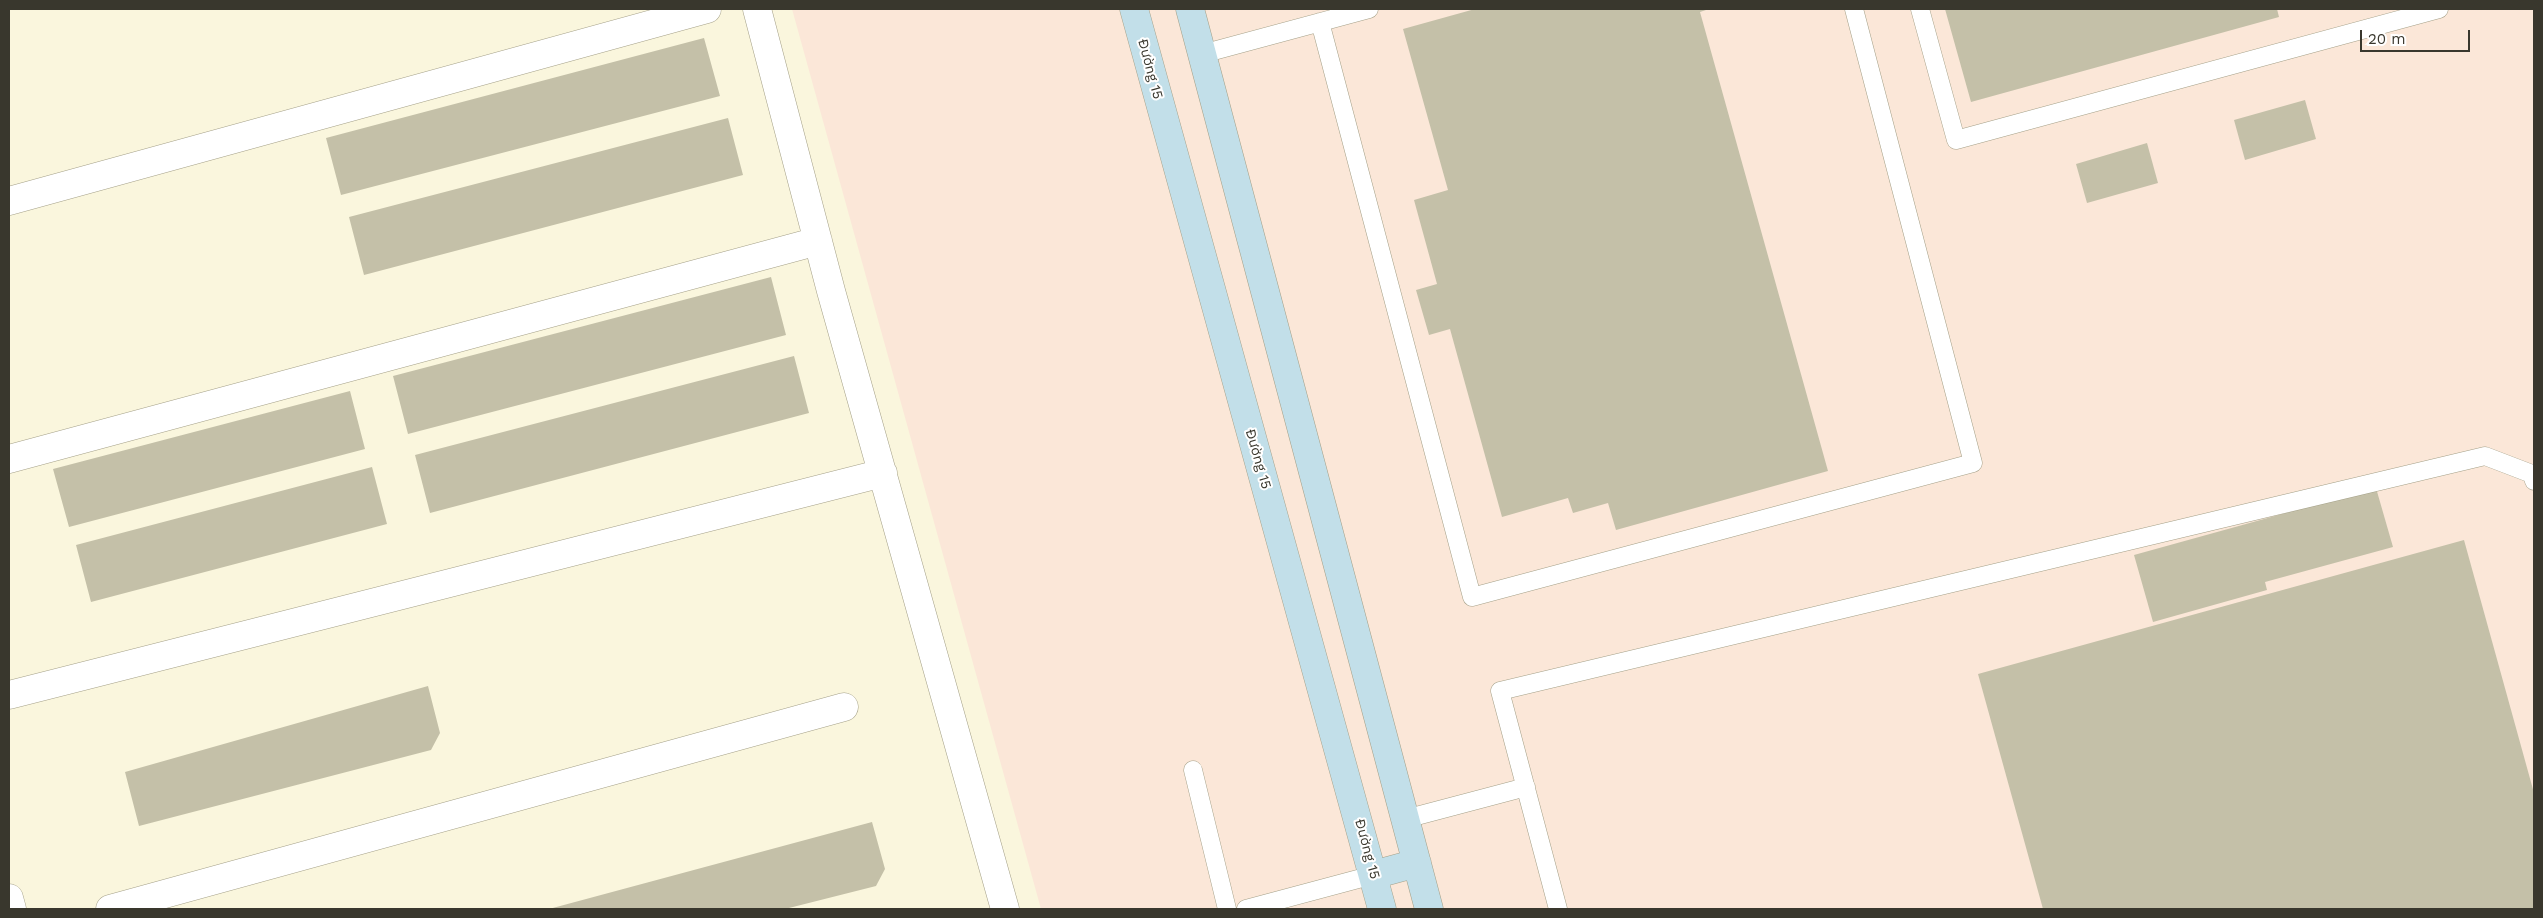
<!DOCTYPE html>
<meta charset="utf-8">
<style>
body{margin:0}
#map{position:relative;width:2543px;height:918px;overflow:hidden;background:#faf6dd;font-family:"Work Sans",sans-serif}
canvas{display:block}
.frame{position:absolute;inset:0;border:10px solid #39372d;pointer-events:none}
.scale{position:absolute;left:2360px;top:30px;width:110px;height:22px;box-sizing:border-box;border:2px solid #39372d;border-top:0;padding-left:6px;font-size:15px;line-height:18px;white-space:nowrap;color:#39372d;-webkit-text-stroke:4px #fff;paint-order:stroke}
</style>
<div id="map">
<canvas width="2543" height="918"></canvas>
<div class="frame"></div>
<div class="scale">20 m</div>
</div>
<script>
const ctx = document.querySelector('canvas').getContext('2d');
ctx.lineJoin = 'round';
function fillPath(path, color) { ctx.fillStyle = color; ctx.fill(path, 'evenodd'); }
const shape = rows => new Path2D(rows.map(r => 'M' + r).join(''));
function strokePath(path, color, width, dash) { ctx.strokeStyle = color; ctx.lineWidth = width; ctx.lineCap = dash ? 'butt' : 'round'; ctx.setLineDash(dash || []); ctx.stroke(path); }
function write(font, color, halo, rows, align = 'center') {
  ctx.font = font + ' "Work Sans",sans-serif'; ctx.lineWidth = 4; ctx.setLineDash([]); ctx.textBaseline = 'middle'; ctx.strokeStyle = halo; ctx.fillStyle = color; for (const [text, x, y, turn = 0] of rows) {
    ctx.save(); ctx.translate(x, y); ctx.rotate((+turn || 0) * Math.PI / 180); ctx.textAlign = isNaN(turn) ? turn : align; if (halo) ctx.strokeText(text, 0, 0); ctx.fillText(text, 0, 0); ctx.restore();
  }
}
const industrial = shape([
 [792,9,2534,9,2534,909,1041,909]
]);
const building = shape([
 [1475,9,1709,9,1700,12,1828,471,1616,530,1608,503,1573,513,1568,498,1502,517,1450,329,1429,335,1416,290,1437,284,1414,200,1448,190,1403,29],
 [1945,9,2277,9,2279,17,1971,102],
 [704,38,720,96,341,195,326,138],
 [2305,100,2316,139,2245,160,2234,120],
 [728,118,743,175,364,275,349,217],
 [2147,143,2158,183,2087,203,2076,164],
 [771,277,786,335,408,434,393,376],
 [794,356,809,413,430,513,415,455],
 [350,391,365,449,69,527,53,469],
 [372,467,387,524,91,602,76,545],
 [2376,488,2393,547,2265,582,2267,590,2153,622,2134,555],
 [2464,540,2534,793,2534,909,2043,909,1978,674],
 [428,686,440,733,431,750,139,826,125,772],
 [872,822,885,869,876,886,785,909,549,909]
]);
const lane = shape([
 [1920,9,1956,140,2439,9],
 [1320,22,1472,597,1973,463,1854,9],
 [1202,54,1369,9],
 [1193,770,1227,909],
 [1405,819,1526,787],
 [1246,909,1373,875],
 [1558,909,1500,691,2485,456,2532,474,2534,481]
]);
const street = shape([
 [757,9,831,291,1005,909],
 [9,201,707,9],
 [9,459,818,241],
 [9,695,883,473],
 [9,898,12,909],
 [110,909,844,707]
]);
const secondary = shape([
 [1134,9,1382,909],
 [1190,9,1429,909],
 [1373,875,1417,863]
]);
const streetNames = [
 ["Đường 15",1150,69,75],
 ["Đường 15",1258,459,74],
 ["Đường 15",1367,849,75]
];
fillPath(industrial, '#fbe7d8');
fillPath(building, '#c4c0a8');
strokePath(lane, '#a5a189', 19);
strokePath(street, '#a5a189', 29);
strokePath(secondary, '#a5a189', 29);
strokePath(lane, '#fff', 18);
strokePath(street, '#fff', 28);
strokePath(secondary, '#c2dfe9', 28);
write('14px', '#39372d', '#fff', streetNames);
</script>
